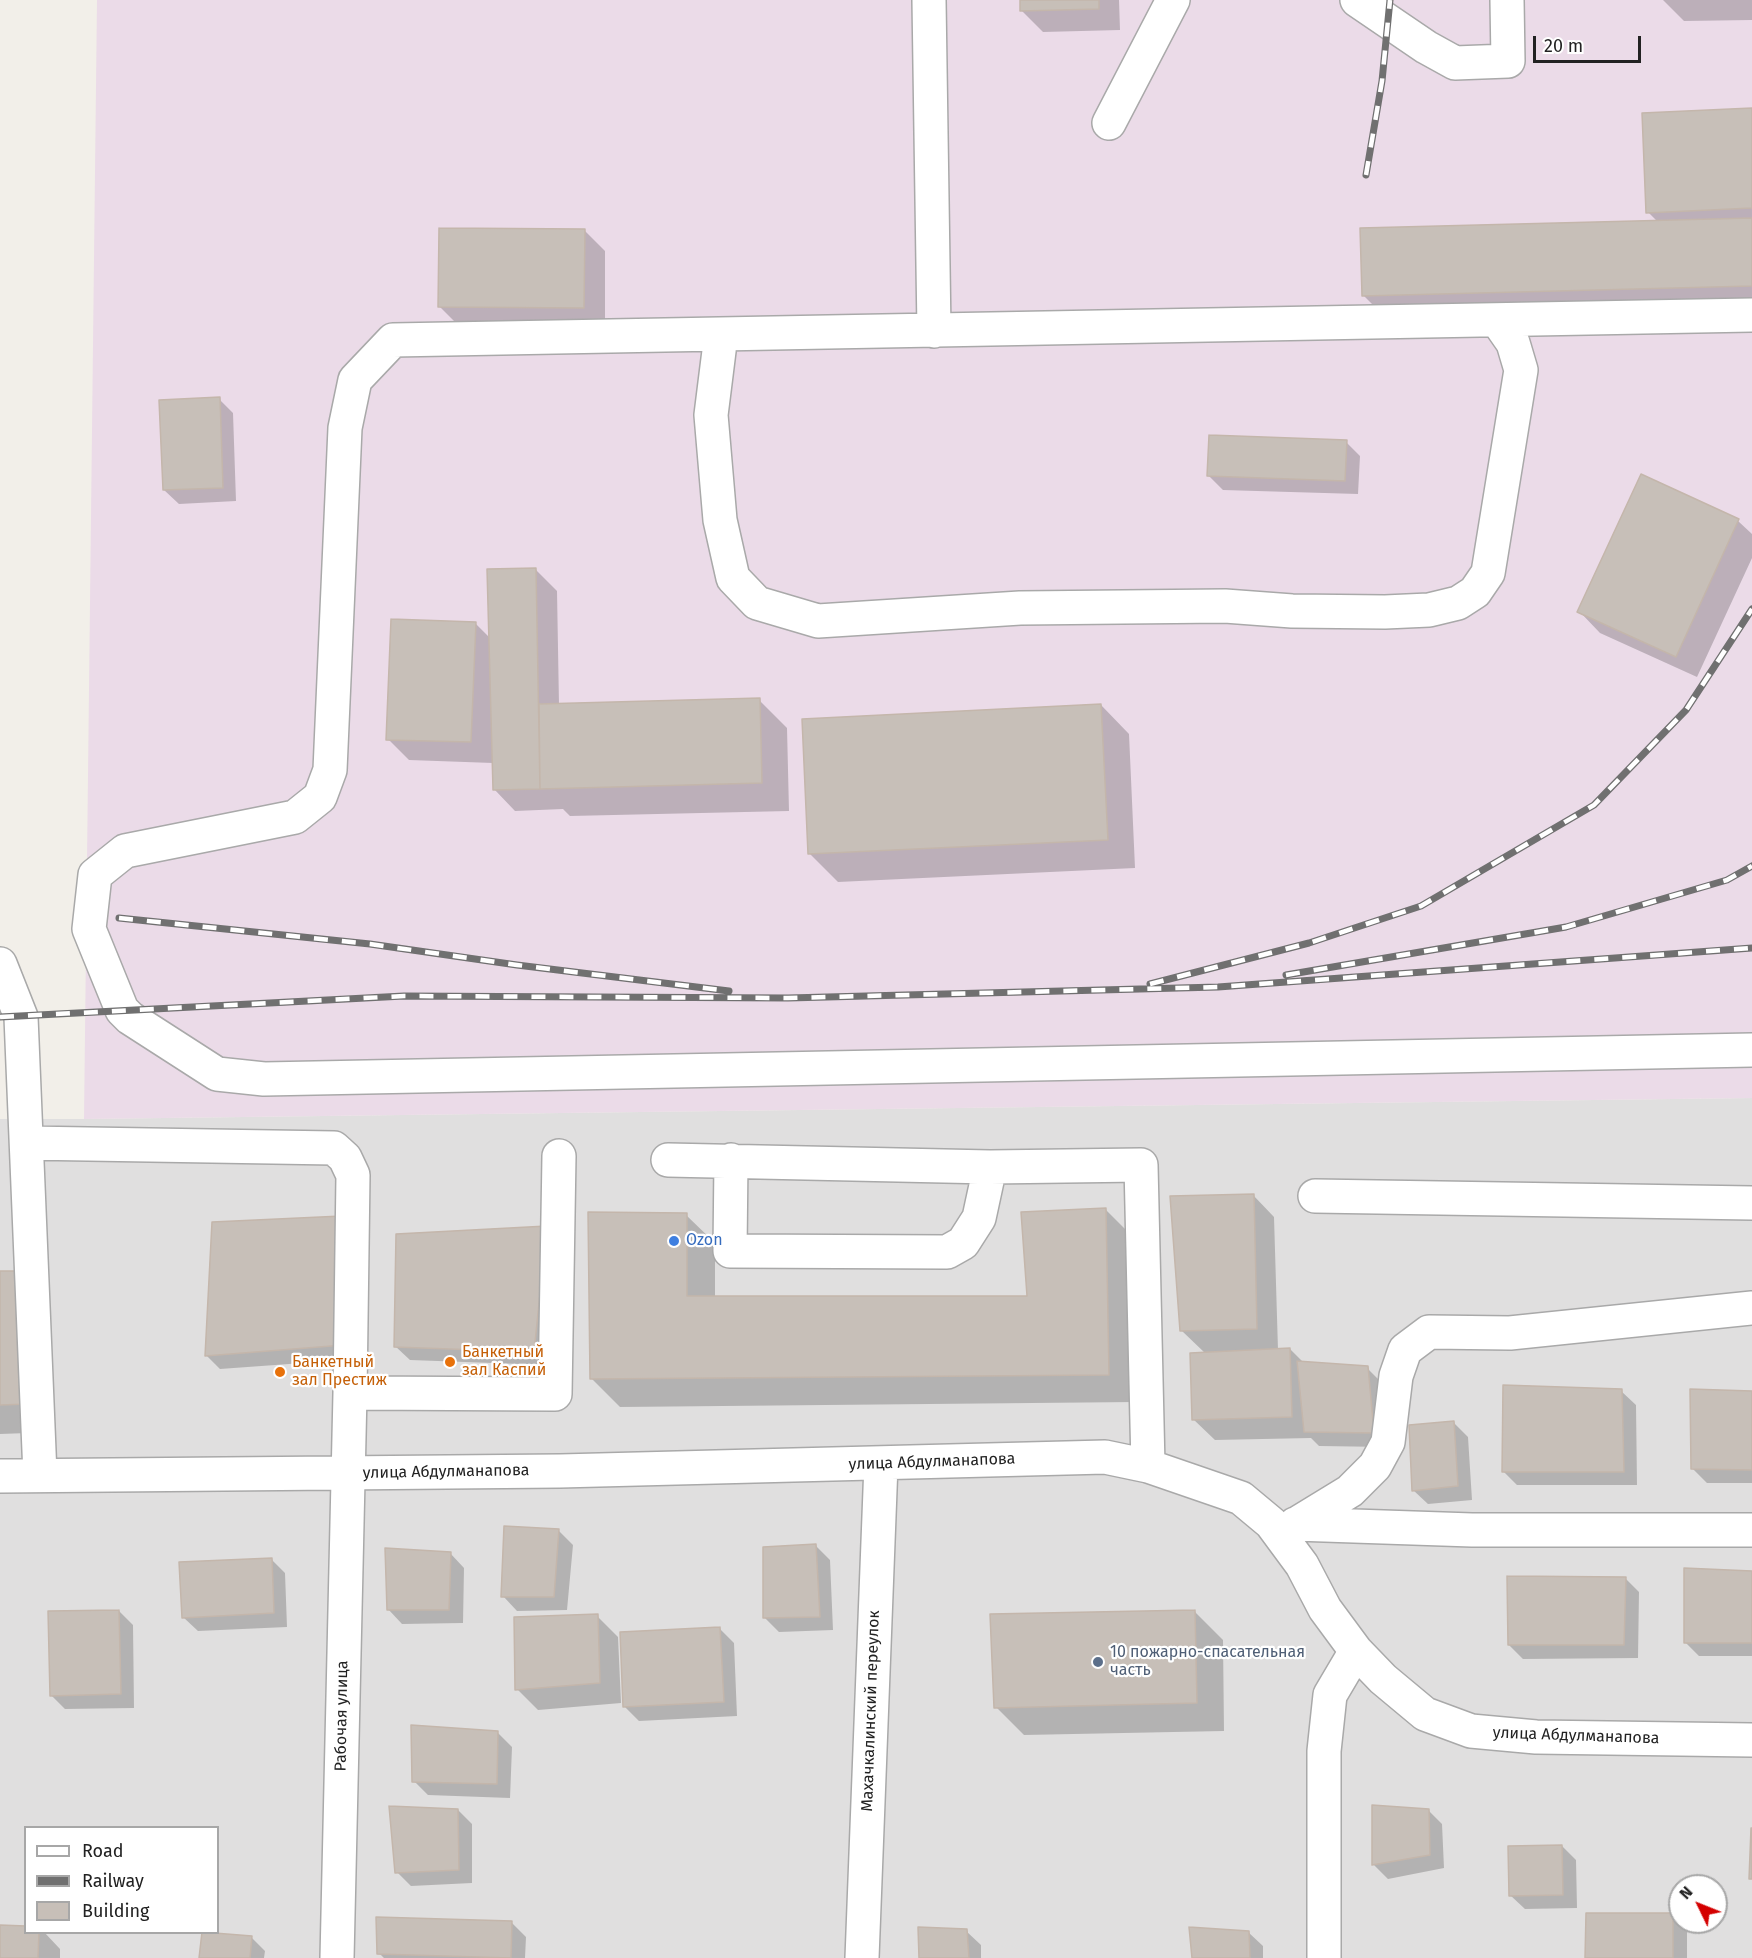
<!DOCTYPE html>
<meta charset="utf-8">
<style>
body{margin:0}
#map{position:relative;width:1752px;height:1958px;overflow:hidden;background:#f2efe9;font-family:"Fira Sans",sans-serif}
canvas{display:block}
.legend{position:absolute;left:24px;top:1826px;width:195px;height:108px;box-sizing:border-box;background:#fff;border:2px solid #a7a7a7;margin:0;padding:8px 10px;list-style:none;font-size:18px;color:#222}
.legend li{display:flex;align-items:center;gap:12px;height:30px}
.legend b{width:30px;border:2px solid #a7a7a7}
.north{position:absolute;left:1668px;top:1874px;width:60px;height:60px;box-sizing:border-box;background:#fff;border:2px solid #a7a7a7;border-radius:50%;rotate:313deg;font-size:16px;font-weight:700;line-height:24px;text-align:center;color:#222}
.north::after{content:'';display:block;margin:auto;width:21px;height:27px;background:#d40000;clip-path:polygon(50% 0,100% 100%,50% 72%,0 100%)}
.scale{position:absolute;left:1533px;top:36px;width:108px;height:27px;box-sizing:border-box;border:3px solid #222;border-top:0;padding-left:8px;font-size:18px;line-height:21px;white-space:nowrap;color:#222;-webkit-text-stroke:4px #fff;paint-order:stroke}
</style>
<div id="map">
<canvas width="1752" height="1958"></canvas>
<ul class="legend">
<li><b style="height:8px;background:#fff"></b>Road</li>
<li><b style="height:8px;background:#707070"></b>Railway</li>
<li><b style="height:16px;background:#c7bfb8"></b>Building</li>
</ul>
<div class="north">N</div>
<div class="scale">20 m</div>
</div>
<script>
const ctx = document.querySelector('canvas').getContext('2d');
ctx.lineJoin = 'round';
function fillPath(path, color) { ctx.fillStyle = color; ctx.fill(path, 'evenodd'); }
const shape = rows => new Path2D(rows.map(r => 'M' + r).join(''));
function strokePath(path, color, width, dash) { ctx.strokeStyle = color; ctx.lineWidth = width; ctx.lineCap = dash ? 'butt' : 'round'; ctx.setLineDash(dash || []); ctx.stroke(path); }
function write(font, color, halo, rows, align = 'center') {
  ctx.font = font + ' "Fira Sans",sans-serif'; ctx.lineWidth = 4.5; ctx.setLineDash([]); ctx.textBaseline = 'middle'; ctx.strokeStyle = halo; ctx.fillStyle = color; for (const [text, x, y, turn = 0] of rows) {
    ctx.save(); ctx.translate(x, y); ctx.rotate((+turn || 0) * Math.PI / 180); ctx.textAlign = isNaN(turn) ? turn : align; if (halo) ctx.strokeText(text, 0, 0); ctx.fillText(text, 0, 0); ctx.restore();
  }
}
const residential = shape([
 [1752,1098,1752,1958,0,1958,0,1119,84,1119],
 [26,1828,218,1828,218,1932,26,1932],
 [1680,1886,1716,1886,1716,1922,1680,1922]
]);
const industrial = shape([
 [97,0,1752,0,1752,1098,84,1119]
]);
const shadow = shape([
 [1022,0,1119,0,1120,30,1043,32,1022,11],
 [1663,0,1752,0,1752,20,1684,21],
 [1752,109,1752,314,1391,323,1363,295,1658,222,1648,212],
 [584,230,605,251,605,329,461,328,440,307],
 [219,399,233,413,236,501,179,504,164,490],
 [1346,442,1360,456,1358,494,1223,490,1209,476],
 [1642,476,1738,521,1752,534,1752,558,1697,677,1600,633,1579,611],
 [535,569,557,591,559,705,759,700,787,728,789,811,570,816,563,809,515,811,494,789,493,763,409,760,388,739,476,624,491,639],
 [1101,705,1129,734,1135,868,838,882,810,854],
 [1253,1195,1274,1217,1278,1350,1290,1349,1304,1363,1367,1368,1381,1382,1387,1447,1319,1446,1311,1438,1215,1440,1193,1419,1205,1353,1182,1331],
 [1105,1209,1133,1237,1136,1402,620,1407,592,1379,686,1215,715,1243,715,1298,1028,1297],
 [213,1223,358,1359,220,1369,206,1355],
 [546,1228,548,1365,410,1360,395,1346],
 [0,1273,44,1300,56,1432,0,1434],
 [1621,1391,1636,1405,1637,1485,1517,1485,1503,1471],
 [1752,1393,1752,1483,1707,1483,1692,1468],
 [1454,1423,1468,1437,1472,1500,1428,1504,1413,1490],
 [559,1531,573,1545,567,1610,517,1611,503,1596],
 [816,1546,830,1560,833,1630,779,1632,765,1618],
 [450,1553,464,1568,463,1623,402,1624,388,1609],
 [271,1559,285,1573,287,1627,198,1631,183,1617],
 [1752,1572,1752,1656,1699,1656,1685,1642],
 [1625,1578,1639,1592,1638,1658,1523,1659,1509,1645],
 [119,1611,133,1625,134,1708,65,1709,51,1695],
 [1195,1612,1223,1640,1224,1731,1024,1735,996,1707],
 [597,1616,618,1637,621,1703,538,1710,517,1689],
 [720,1629,734,1643,737,1716,639,1721,625,1707],
 [497,1732,512,1747,510,1798,428,1795,414,1781],
 [458,1810,472,1824,472,1883,411,1886,397,1872],
 [1428,1810,1442,1824,1444,1868,1388,1879,1374,1865],
 [1562,1846,1576,1860,1577,1908,1525,1909,1510,1895],
 [1673,1914,1687,1928,1687,1958,1587,1958],
 [512,1923,526,1937,525,1958,384,1958,379,1953],
 [0,1927,26,1932,44,1932,60,1949,60,1958,0,1958],
 [966,1931,981,1945,981,1958,920,1958],
 [1248,1932,1263,1946,1263,1958,1193,1958],
 [251,1937,265,1951,264,1958,201,1958]
]);
const building = shape([
 [1020,0,1099,0,1099,9,1020,11,1020,0],
 [1752,108,1752,208,1646,213,1642,113,1752,108],
 [1752,218,1752,286,1362,296,1360,228,1752,218],
 [439,228,585,229,584,308,438,307,439,228],
 [220,397,223,488,163,490,159,400,220,397],
 [1209,435,1347,440,1345,481,1207,476,1209,435],
 [1641,474,1739,519,1676,657,1577,612,1641,474],
 [536,568,540,789,493,790,487,569,536,568],
 [391,619,476,622,471,742,386,740,391,619],
 [760,698,762,783,540,789,539,704,760,698],
 [1101,704,1108,840,808,854,802,719,1101,704],
 [1254,1194,1257,1329,1180,1331,1170,1196,1254,1194],
 [1106,1208,1109,1375,590,1379,588,1212,687,1213,687,1296,1027,1296,1021,1212,1106,1208],
 [342,1216,344,1345,205,1356,212,1222,342,1216],
 [547,1226,534,1352,394,1347,396,1234,547,1226],
 [0,1271,16,1271,29,1404,0,1405,0,1271],
 [1290,1348,1292,1417,1192,1420,1190,1353,1290,1348],
 [1297,1361,1368,1366,1374,1433,1304,1432,1297,1361],
 [1503,1385,1622,1389,1624,1472,1502,1472,1503,1385],
 [1690,1389,1752,1391,1752,1470,1691,1469,1690,1389],
 [1454,1421,1458,1486,1412,1491,1409,1425,1454,1421],
 [504,1526,559,1529,554,1597,501,1597,504,1526],
 [816,1544,820,1617,763,1618,763,1547,816,1544],
 [385,1548,451,1552,449,1610,387,1610,385,1548],
 [272,1558,274,1613,182,1618,179,1562,272,1558],
 [1684,1568,1752,1571,1752,1643,1684,1643,1684,1568],
 [1507,1576,1626,1577,1624,1645,1508,1645,1507,1576],
 [119,1610,121,1694,50,1696,48,1611,119,1610],
 [1195,1610,1197,1703,994,1708,990,1614,1195,1610],
 [598,1614,600,1683,515,1690,514,1617,598,1614],
 [720,1627,724,1702,623,1707,620,1632,720,1627],
 [411,1725,498,1731,497,1784,412,1782,411,1725],
 [1372,1805,1429,1809,1430,1855,1372,1865,1372,1805],
 [389,1806,458,1809,459,1870,395,1873,389,1806],
 [1751,1828,1752,1828,1752,1879,1749,1879,1751,1828],
 [1562,1845,1563,1895,1509,1896,1508,1846,1562,1845],
 [1586,1913,1673,1913,1673,1958,1585,1958,1586,1913],
 [376,1917,512,1921,511,1958,377,1954,376,1917],
 [0,1925,26,1926,26,1932,39,1932,38,1958,0,1958,0,1925],
 [918,1927,967,1929,969,1958,919,1958,918,1927],
 [1189,1927,1249,1931,1250,1958,1192,1958,1189,1927],
 [202,1932,252,1936,250,1958,199,1958,202,1932]
]);
const minor = shape([
 [929,0,934,331],
 [1357,0,1426,47,1455,63,1508,61,1507,0],
 [1109,123,1173,0],
 [1752,315,393,340,355,380,345,428,330,770,320,797,295,817,125,851,95,875,89,929,122,1010,130,1018,217,1074,264,1079,1752,1050],
 [721,335,711,415,720,520,733,578,757,603,818,621,1020,608,1225,606,1292,611,1385,612,1429,610,1458,603,1475,592,1488,573,1521,370,1513,343,1497,320],
 [0,964,21,1017,40,1475],
 [27,1143,334,1148,345,1158,353,1175,350,1393,337,1958],
 [668,1160,990,1167,1141,1165,1148,1466],
 [731,1160,730,1251,947,1252,963,1243,979,1218,990,1167],
 [1315,1196,1752,1203],
 [350,1393,555,1394,559,1156],
 [0,1476,560,1471,1105,1457,1148,1466,1241,1498,1271,1523,1302,1565,1325,1609,1356,1651,1383,1679,1425,1714,1471,1731,1536,1737,1752,1740],
 [1295,1524,1472,1530,1752,1530],
 [1296,1524,1350,1491,1375,1466,1388,1442,1396,1376,1405,1350,1429,1332,1510,1333,1752,1308],
 [862,1958,881,1464],
 [1324,1958,1324,1751,1330,1695,1356,1651]
]);
const rail = shape([
 [1366,175,1382,81,1390,0],
 [119,918,370,944,517,965,729,991],
 [1286,975,1566,927,1727,880,1752,866],
 [1150,984,1309,943,1421,906,1594,805,1686,710,1752,609],
 [0,1017,404,996,788,998,1218,987,1752,948]
]);
const markers = [
 [674,1241,6,"#3f7fe0"],
 [450,1362,6,"#e8710a"],
 [280,1372,6,"#e8710a"],
 [1098,1662,6,"#5c6f8a"]
];
const shopNames = [
 ["Ozon",686,1241]
];
const foodNames = [
 ["Банкетный",462,1353],
 ["зал Каспий",462,1371],
 ["Банкетный",292,1363],
 ["зал Престиж",292,1381]
];
const streetNames = [
 ["улица Абдулманапова",932,1462,-2],
 ["улица Абдулманапова",446,1472,-1],
 ["Махачкалинский переулок",871,1711,-88],
 ["Рабочая улица",342,1716,-89],
 ["улица Абдулманапова",1576,1736,2]
];
const serviceNames = [
 ["10 пожарно-спасательная",1110,1653],
 ["часть",1110,1671]
];
fillPath(residential, '#e0dfdf');
fillPath(industrial, '#ebdbe8');
fillPath(shadow, '#0003');
fillPath(building, '#c7bfb8');
strokePath(building, '#c4b6ab', 1.5);
strokePath(minor, '#a9a9a9', 36);
strokePath(minor, '#fff', 33);
strokePath(rail, '#707070', 7);
strokePath(rail, '#fff', 4.5, [14]);
for (const [x, y, r, color] of markers) { const dot = new Path2D(); dot.arc(x, y, r, 0, 2 * Math.PI); ctx.fillStyle = color; ctx.fill(dot); strokePath(dot, '#fff', 2); }
write('16px', '#366cbe', '#fff', shopNames, 'left');
write('16px', '#c56008', '#fff', foodNames, 'left');
write('16px', '#222', '#fff', streetNames);
write('16px', '#4e5e75', '#fff', serviceNames, 'left');
</script>
